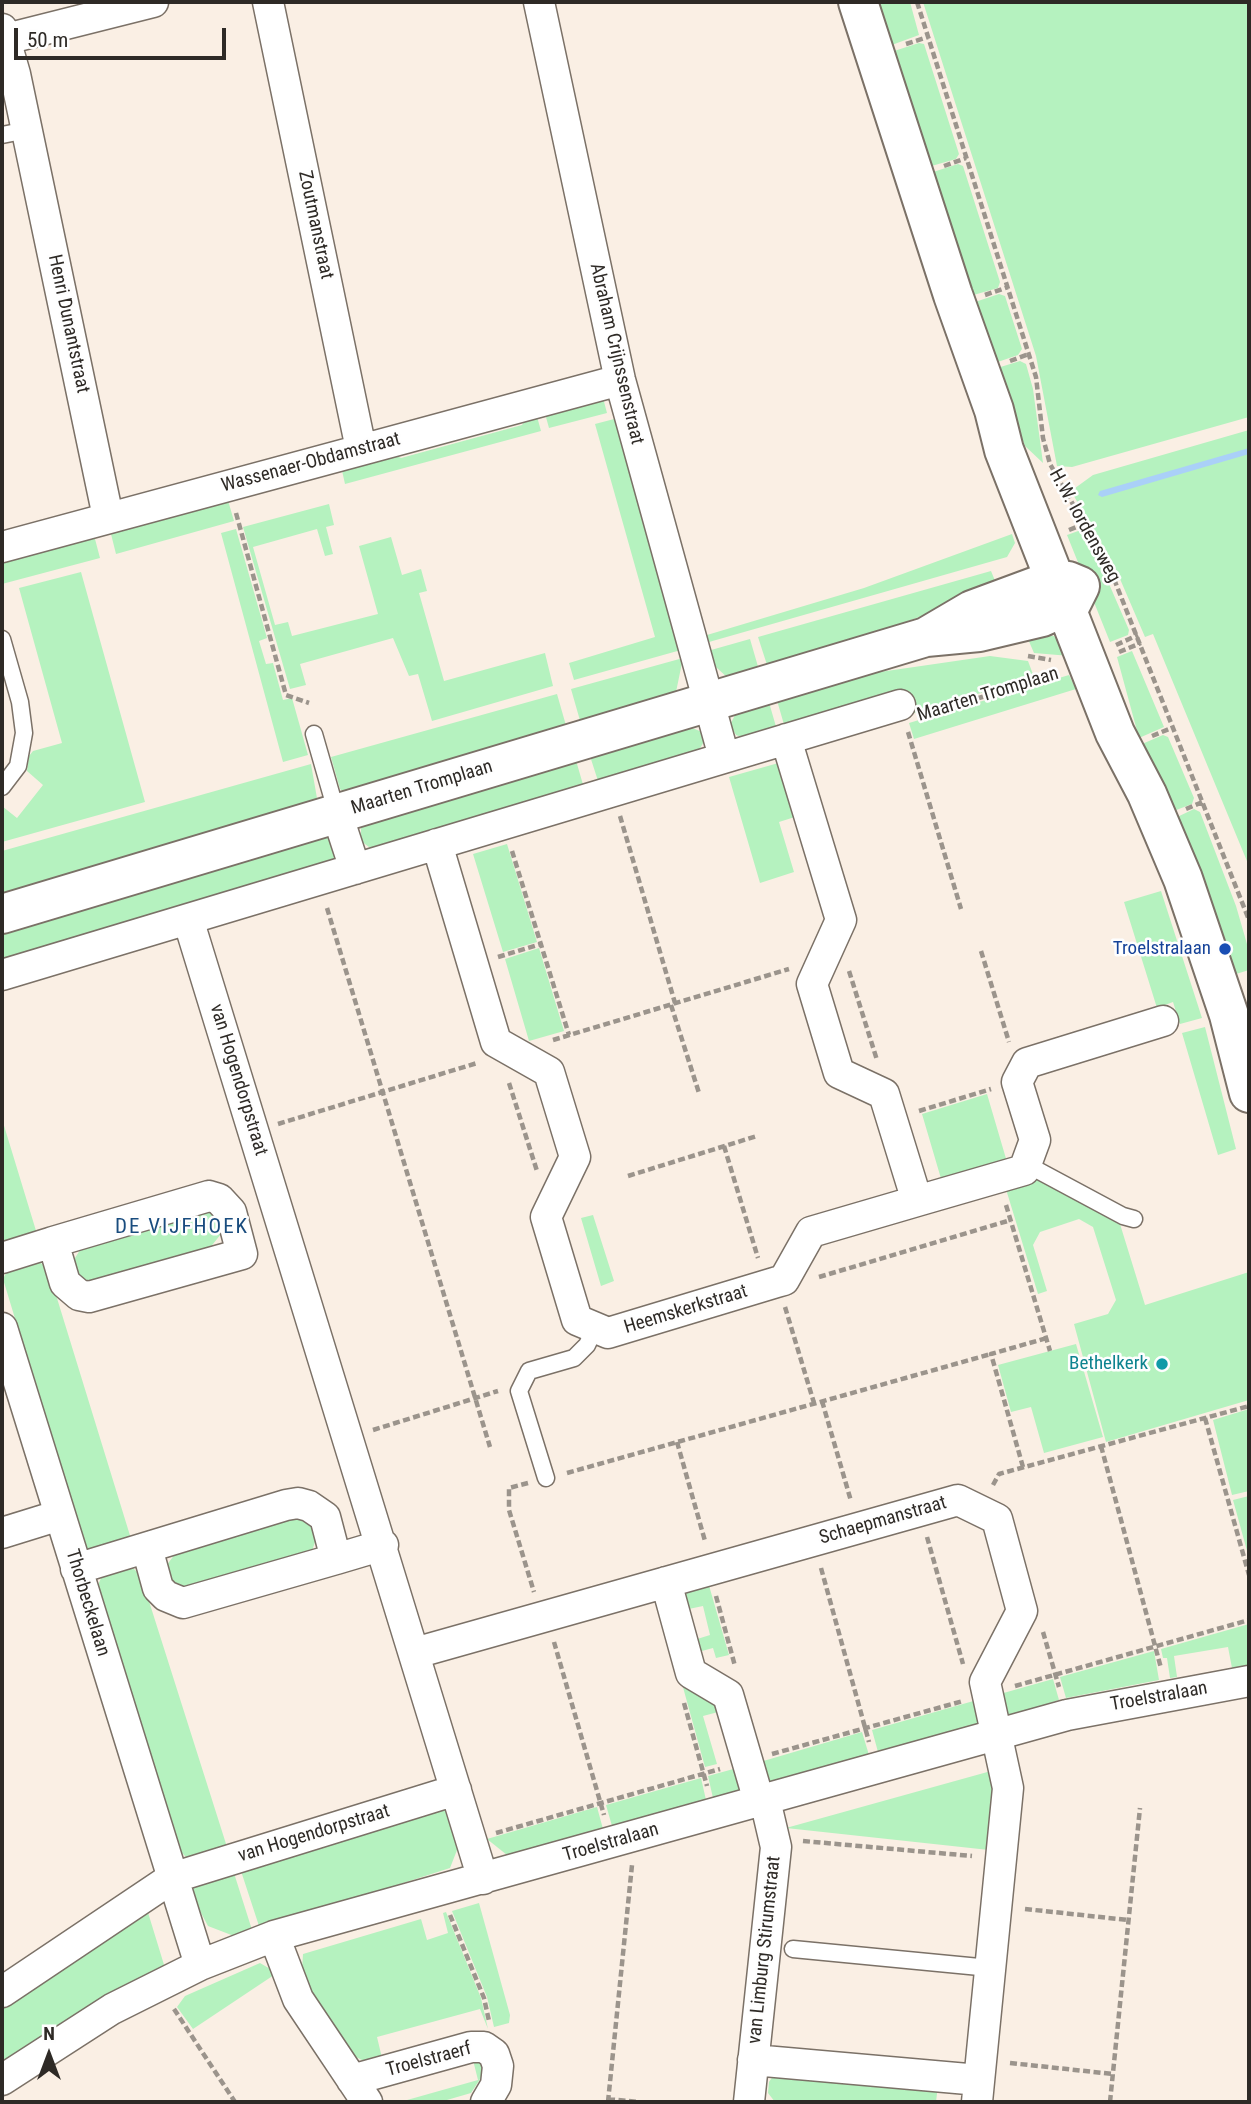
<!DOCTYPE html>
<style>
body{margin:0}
#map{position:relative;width:1251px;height:2104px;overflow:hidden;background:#faefe4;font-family:"Roboto Condensed",sans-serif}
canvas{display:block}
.frame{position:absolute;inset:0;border:4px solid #2e2a26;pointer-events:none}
.north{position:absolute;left:14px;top:2020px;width:70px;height:70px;-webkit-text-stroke:5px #fefefe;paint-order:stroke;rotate:0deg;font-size:19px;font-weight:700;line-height:28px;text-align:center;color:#2e2a26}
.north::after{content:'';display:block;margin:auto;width:24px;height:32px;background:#2e2a26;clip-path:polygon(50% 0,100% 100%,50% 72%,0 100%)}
.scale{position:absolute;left:14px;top:28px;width:212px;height:32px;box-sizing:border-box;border:4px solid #2e2a26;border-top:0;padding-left:9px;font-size:21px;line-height:24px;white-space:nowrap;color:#2e2a26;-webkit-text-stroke:5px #fefefe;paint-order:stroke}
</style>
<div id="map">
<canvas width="1251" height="2104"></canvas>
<div class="frame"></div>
<div class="north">N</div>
<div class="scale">50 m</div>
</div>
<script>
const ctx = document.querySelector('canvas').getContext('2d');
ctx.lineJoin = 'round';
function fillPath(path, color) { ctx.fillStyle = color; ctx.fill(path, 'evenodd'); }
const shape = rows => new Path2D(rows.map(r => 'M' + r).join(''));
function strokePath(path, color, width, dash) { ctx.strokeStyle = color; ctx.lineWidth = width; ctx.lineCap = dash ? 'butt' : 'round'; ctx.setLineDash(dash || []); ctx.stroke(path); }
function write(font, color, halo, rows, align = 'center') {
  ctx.font = font + ' "Roboto Condensed",sans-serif'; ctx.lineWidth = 5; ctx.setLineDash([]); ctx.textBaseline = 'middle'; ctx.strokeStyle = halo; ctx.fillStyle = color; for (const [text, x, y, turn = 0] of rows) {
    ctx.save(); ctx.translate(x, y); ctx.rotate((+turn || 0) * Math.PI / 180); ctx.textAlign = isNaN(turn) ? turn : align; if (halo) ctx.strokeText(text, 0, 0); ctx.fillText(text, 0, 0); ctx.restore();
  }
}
const green = shape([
 [875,2,910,2,919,35,889,46],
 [923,2,1249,2,1249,417,1072,467,1057,466,1036,356],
 [919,43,924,44,959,154,956,159,928,167,891,52],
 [958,164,963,166,1000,282,998,288,970,296,930,173],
 [999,294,1005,296,1022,349,1018,355,992,364,972,303],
 [1020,361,1026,364,1033,389,1043,463,1025,446,994,369],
 [603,398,607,413,549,428,544,410],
 [536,413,541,431,345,484,341,466,390,453,401,458,522,425,529,415],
 [618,418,681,650,574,680,569,663,655,637,595,424],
 [1249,430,1249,866,1153,634,1145,637,1114,565,1071,491,1093,475],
 [227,497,234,521,116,554,111,534,114,527],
 [329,504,334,525,326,527,333,554,325,556,317,529,253,547,275,625,288,622,292,636,378,614,359,546,391,537,402,575,421,569,427,591,419,593,444,681,545,653,553,686,432,721,418,674,409,676,393,638,300,664,306,685,290,689,243,527],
 [236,529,267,638,259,641,266,664,273,663,283,700,292,698,308,755,283,762,221,533],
 [1081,530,1103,570,1129,630,1128,635,1110,642,1067,535],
 [89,534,95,539,100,558,2,584,2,558],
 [1012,534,1015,543,1007,557,709,642,707,635,864,588],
 [991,571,998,588,892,627,768,668,758,637],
 [81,572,145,802,2,842,2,806,17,818,43,785,27,771,29,756,33,751,62,743,19,588],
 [1025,632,1054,636,1070,656,1034,653],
 [750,639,759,670,729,679,705,657,704,652],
 [1132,651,1164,727,1139,738,1117,657],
 [990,656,1028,661,1034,677,911,714,785,728,776,697,859,675],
 [683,658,676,692,581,724,571,689],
 [1069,675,1076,689,914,739,909,723],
 [557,694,567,729,346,794,340,789,331,757],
 [768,699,777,730,747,739,736,735,730,725,738,709],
 [690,727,702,732,705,740,696,755,599,784,589,753],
 [1163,735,1168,737,1194,798,1192,804,1171,812,1142,744],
 [575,757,584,788,373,850,361,841,361,823],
 [782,762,798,816,779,822,794,872,760,883,729,777],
 [311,764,318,804,2,898,2,851],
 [1194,809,1200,812,1236,906,1249,951,1249,970,1236,974,1228,946,1222,947,1173,819],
 [326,832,333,837,338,857,334,862,2,964,2,930],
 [507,844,537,942,503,952,473,854],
 [1161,891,1202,1018,1180,1024,1173,1002,1157,1008,1124,902],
 [539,948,564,1031,529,1041,505,959],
 [1205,1027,1236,1149,1218,1155,1182,1033],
 [987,1094,1007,1162,942,1182,922,1114],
 [2,1119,37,1234,2,1243],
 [1035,1176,1120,1224,1145,1305,1249,1272,1249,1400,1106,1442,1074,1324,1108,1314,1116,1300,1093,1227,1079,1219,1040,1232,1033,1245,1047,1291,1038,1294,1005,1186],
 [209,1211,221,1224,221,1234,209,1249,91,1283,75,1272,73,1261,84,1244],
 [593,1215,614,1281,601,1286,581,1218],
 [36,1259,48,1269,132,1542,99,1552,85,1549,3,1279,9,1267],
 [1076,1344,1103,1437,1044,1453,1031,1407,1011,1412,998,1365],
 [1249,1409,1249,1491,1232,1495,1213,1420],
 [1249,1496,1249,1558,1233,1500],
 [299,1518,314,1528,316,1539,312,1551,193,1592,171,1583,166,1566,175,1554,281,1519],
 [132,1567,141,1576,227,1847,194,1857,186,1857,178,1849,98,1585,102,1576],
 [708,1582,729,1655,716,1658,713,1648,698,1652,694,1640,710,1635,703,1606,684,1610,682,1601,690,1587],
 [1249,1624,1249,1665,1232,1668,1228,1647,1174,1656,1177,1677,1170,1678,1167,1658,1163,1658,1161,1649],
 [1154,1651,1159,1680,1066,1698,1060,1677],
 [1053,1679,1059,1700,1009,1716,1004,1712,1000,1694],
 [681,1680,718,1702,722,1711,703,1716,717,1764,705,1767],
 [977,1700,980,1724,878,1752,872,1730],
 [862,1732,869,1755,768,1783,760,1762],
 [737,1768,741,1790,713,1798,708,1776],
 [991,1771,994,1786,989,1850,786,1828],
 [701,1778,706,1800,612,1826,606,1805],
 [597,1807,603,1829,507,1855,487,1839],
 [441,1808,448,1811,459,1845,450,1868,260,1929,240,1868],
 [233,1870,253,1933,234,1936,208,1926,191,1894,196,1883],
 [479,1903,510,2015,509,2023,494,2027,487,1997,452,1911],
 [146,1906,165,1968,2,2068,2,2003],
 [446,1912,481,1998,488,2029,480,2009,377,2037,382,2058,364,2061,354,2056,310,1993,302,1971,303,1954,421,1919,427,1940,448,1933,443,1913],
 [260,1963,277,1973,193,2029,177,2007,185,1996],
 [473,2060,483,2063,484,2073,471,2093,440,2102,400,2102,478,2080],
 [775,2073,938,2085,936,2102,775,2102,768,2093,769,2082]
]);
const water = shape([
 [1249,448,1249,454,1102,497,1098,495,1100,491]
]);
const path = shape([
 [917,2,1036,377,1043,438,1050,464,1107,564],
 [906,44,928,37],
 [944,166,966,158],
 [985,295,1008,287],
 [1010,361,1029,354],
 [236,513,286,695,309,703],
 [1069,530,1084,524],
 [1114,579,1249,920],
 [1116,645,1138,635],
 [1119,652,1141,643],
 [1028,656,1051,660],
 [926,714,1058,674],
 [908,732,961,909],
 [1152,736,1174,727],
 [1186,809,1205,801],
 [620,816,675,1003],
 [512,851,569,1035],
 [327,908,490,1447],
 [981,951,1009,1042],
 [498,957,541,944],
 [849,971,877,1060],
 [671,1005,699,1093],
 [553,1040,789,969],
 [509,1083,537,1171],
 [919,1111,991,1089],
 [278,1124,477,1063],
 [724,1146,758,1258],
 [628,1176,757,1136],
 [1006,1205,1050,1351],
 [819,1277,1011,1220],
 [785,1307,814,1403],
 [822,1401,851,1501],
 [1205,1418,1249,1575],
 [373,1430,498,1391],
 [677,1442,705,1541],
 [1101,1446,1161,1668],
 [1023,1467,991,1354,1047,1338],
 [567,1473,991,1354],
 [528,1483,509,1488,509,1510,534,1592],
 [993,1485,999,1474,1249,1406],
 [927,1537,963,1664],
 [821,1568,869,1742],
 [716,1596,735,1666],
 [1043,1632,1059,1687],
 [554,1642,604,1815],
 [1015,1686,1249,1620],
 [684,1703,707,1786],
 [772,1754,963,1701],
 [496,1833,720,1769],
 [803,1841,972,1856],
 [1025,1909,1128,1920],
 [450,1915,484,1998,489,2021],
 [174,2009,235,2102],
 [1010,2063,1113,2074],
 [608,2099,639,2102],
 [608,2102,632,1865],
 [1110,2102,1140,1808]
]);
const service = shape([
 [2,135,27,130],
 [2,639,20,702,24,733,18,766,2,787],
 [314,734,337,814],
 [1026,1164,1123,1216,1134,1219],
 [546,1478,519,1391,529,1371,574,1358,587,1345,595,1328],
 [793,1949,990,1968]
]);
const minor = shape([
 [268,2,361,449],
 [539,2,620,380,724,757],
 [2,29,15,74,108,517],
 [6,39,153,2],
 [2,547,620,380],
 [337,814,355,869],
 [437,844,496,1042,549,1072,575,1157,546,1217,577,1320,608,1333,777,1282,784,1280,811,1232,917,1201,884,1094,839,1073,812,984,841,920,786,739],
 [188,919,483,1879],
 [2,975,900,705],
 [209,1196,219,1199,231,1212,242,1254,89,1297,79,1295,65,1283,53,1242,209,1196],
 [917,1201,1024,1170,1035,1140,1017,1082,1027,1063,1163,1021],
 [2,1258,53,1242],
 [2,1328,200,1965],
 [2,1533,60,1515],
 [336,1559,383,1545],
 [76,1569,286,1505,298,1503,309,1506,325,1517,336,1559,183,1603,166,1596,158,1588,147,1548],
 [666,1582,691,1673,728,1695,759,1801],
 [415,1653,958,1500,997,1519,1022,1611,985,1682,1008,1788,977,2102],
 [274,1936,298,1999,367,2102],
 [2,1992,172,1878,456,1790],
 [753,2060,979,2080],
 [2,2080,112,2009,200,1965,274,1936,1067,1715,1249,1681],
 [352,2080,471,2047,484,2047,494,2054,498,2066,496,2085,486,2102],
 [749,2102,776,1847,765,1800]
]);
const tertiary = shape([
 [2,914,926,637,979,632,1042,617,1071,604,1080,586,1068,581,1053,580,972,610,926,637]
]);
const secondary = shape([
 [858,2,953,295,994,410,1004,450,1115,733,1147,794,1183,879,1229,1015,1249,1093]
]);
const markers = [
 [1225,949,7,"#1a4fb4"],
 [1162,1364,7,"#0f9aa8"]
];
const streetNames = [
 ["Zoutmanstraat",315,225,78],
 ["Henri Dunantstraat",68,324,78],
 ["Abraham Crijnssenstraat",616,354,77],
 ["Wassenaer-Obdamstraat",311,463,-15],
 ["H.W. Iordensweg",1084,526,61],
 ["Maarten Tromplaan",988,695,-17],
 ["Maarten Tromplaan",422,788,-17],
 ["van Hogendorpstraat",238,1080,73],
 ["Heemskerkstraat",686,1310,-17],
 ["Schaepmanstraat",883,1521,-16],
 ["Thorbeckelaan",87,1603,73],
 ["Troelstralaan",1159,1697,-10],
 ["van Hogendorpstraat",314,1834,-17],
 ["Troelstralaan",611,1843,-16],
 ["van Limburg Stirumstraat",765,1950,-84],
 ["Troelstraerf",429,2060,-15]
];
const transitNames = [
 ["Troelstralaan",1211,949]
];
const cultureNames = [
 ["Bethelkerk",1148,1364]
];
const neighbourhoodNames = [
 ["DE VIJFHOEK",182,1228]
];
fillPath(green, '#b5f2bf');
fillPath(water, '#aad0f8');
strokePath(service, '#7b7167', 19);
strokePath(minor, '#7b7167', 33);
strokePath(tertiary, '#7b7167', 42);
strokePath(secondary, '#7b7167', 42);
strokePath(path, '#9b948c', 4.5, [7, 3.5]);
strokePath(service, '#fff', 16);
strokePath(minor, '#fff', 30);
strokePath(tertiary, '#fff', 38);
strokePath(secondary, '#fff', 38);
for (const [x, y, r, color] of markers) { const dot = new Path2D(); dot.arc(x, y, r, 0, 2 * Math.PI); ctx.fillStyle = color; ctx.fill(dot); strokePath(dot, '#fefefe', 2.5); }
write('19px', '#2e2a26', '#fefefe', streetNames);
write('19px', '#164399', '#fefefe', transitNames, 'right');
write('19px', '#0d838f', '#fefefe', cultureNames, 'right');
ctx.letterSpacing = '2px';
write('21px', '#194c7e', '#fefefe', neighbourhoodNames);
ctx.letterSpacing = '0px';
</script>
